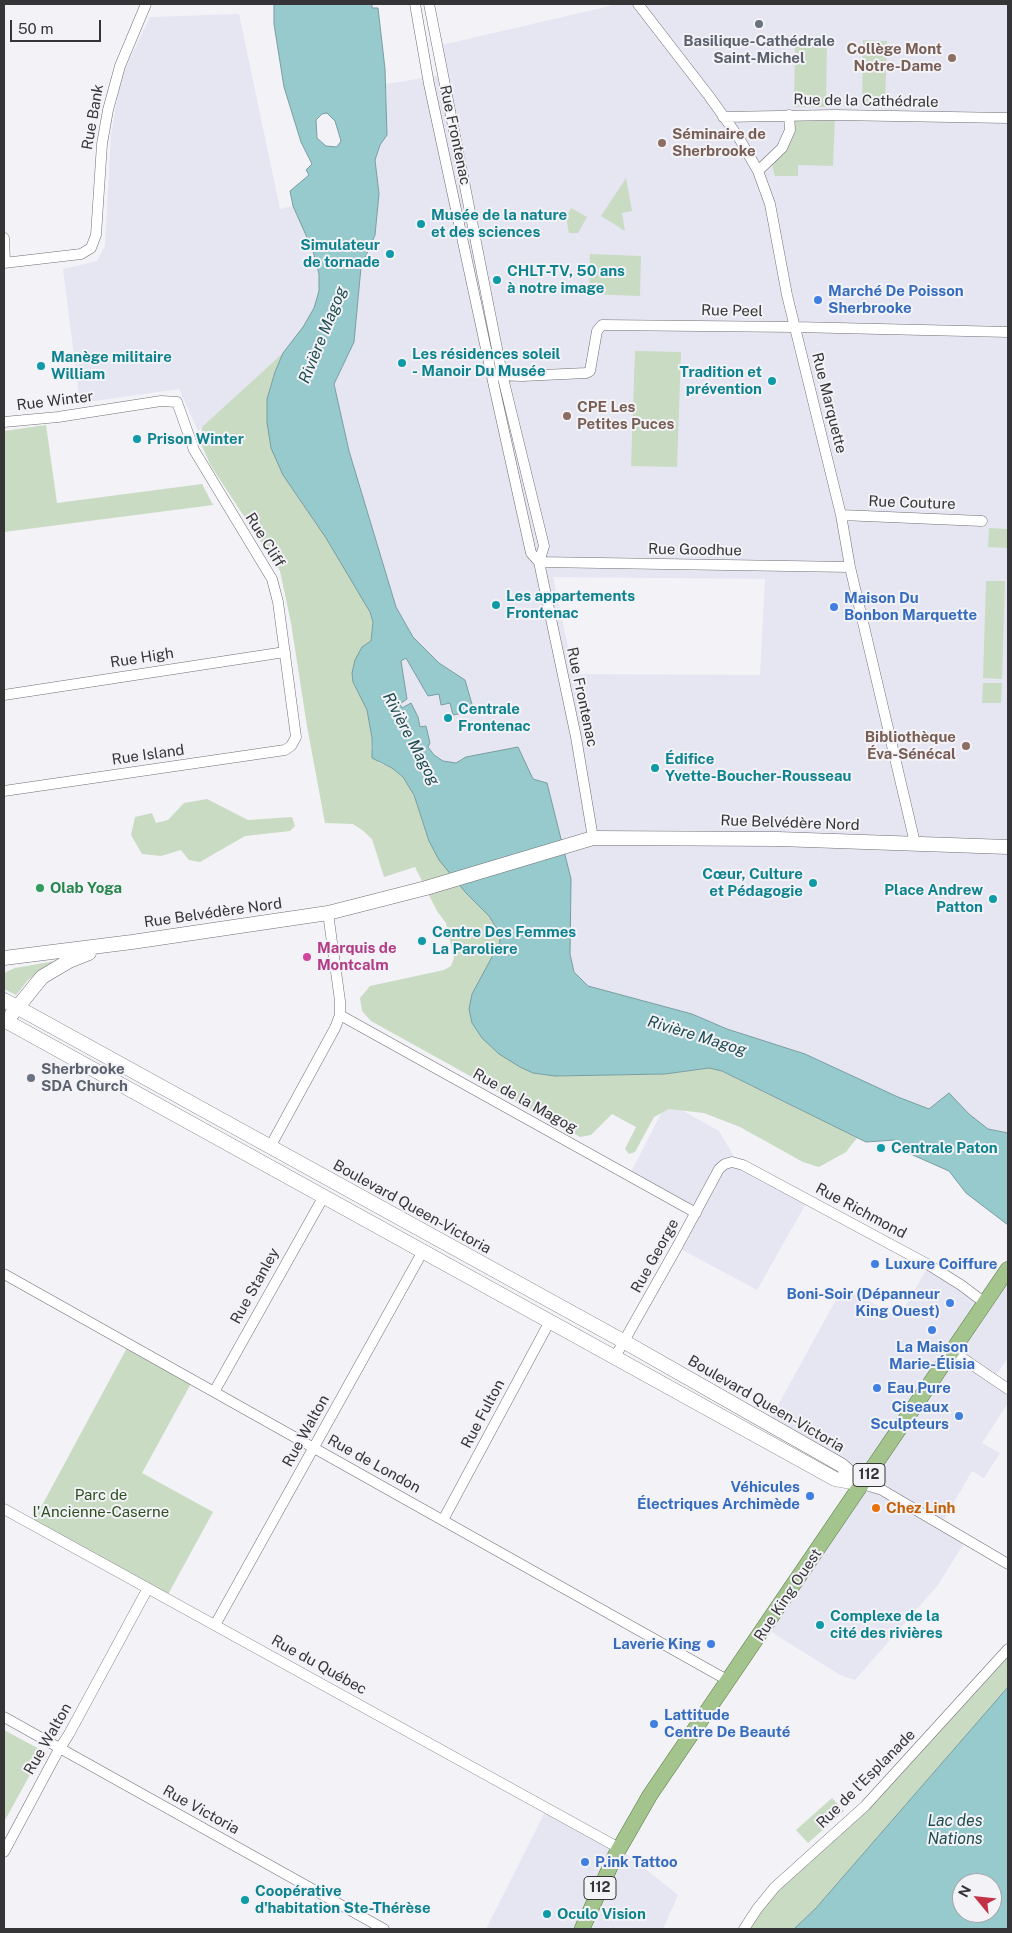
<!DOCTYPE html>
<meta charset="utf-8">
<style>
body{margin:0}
#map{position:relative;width:1012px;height:1933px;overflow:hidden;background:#f2f2f7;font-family:"Public Sans",sans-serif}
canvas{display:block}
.frame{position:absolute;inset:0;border:5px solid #353537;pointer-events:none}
.north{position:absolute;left:952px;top:1873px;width:50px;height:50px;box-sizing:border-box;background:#f2f2f7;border:1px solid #a6a6aa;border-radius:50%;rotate:298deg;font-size:14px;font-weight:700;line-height:20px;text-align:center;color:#353537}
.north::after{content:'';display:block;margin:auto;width:18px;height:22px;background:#c23146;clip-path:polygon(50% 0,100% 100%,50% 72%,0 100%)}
.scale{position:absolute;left:10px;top:20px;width:91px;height:22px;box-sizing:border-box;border:2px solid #353537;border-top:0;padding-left:6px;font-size:15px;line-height:18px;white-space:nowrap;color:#353537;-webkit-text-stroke:4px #f2f2f7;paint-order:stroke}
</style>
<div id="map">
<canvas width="1012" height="1933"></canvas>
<div class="frame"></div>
<div class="north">N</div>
<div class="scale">50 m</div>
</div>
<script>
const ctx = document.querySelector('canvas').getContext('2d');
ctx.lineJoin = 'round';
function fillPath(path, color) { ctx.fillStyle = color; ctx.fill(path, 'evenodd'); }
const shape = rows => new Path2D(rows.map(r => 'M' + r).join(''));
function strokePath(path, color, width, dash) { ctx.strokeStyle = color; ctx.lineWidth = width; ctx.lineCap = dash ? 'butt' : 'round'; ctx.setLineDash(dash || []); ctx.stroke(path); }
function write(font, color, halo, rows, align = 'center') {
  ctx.font = font + ' "Public Sans",sans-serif'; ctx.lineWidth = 4; ctx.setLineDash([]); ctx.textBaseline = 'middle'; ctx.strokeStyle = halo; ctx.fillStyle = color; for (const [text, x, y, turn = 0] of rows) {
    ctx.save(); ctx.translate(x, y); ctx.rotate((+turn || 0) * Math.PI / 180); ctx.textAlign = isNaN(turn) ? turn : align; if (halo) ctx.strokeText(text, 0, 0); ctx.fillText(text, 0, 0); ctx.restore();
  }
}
const built = shape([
 [613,4,1008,4,1008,1133,988,1129,969,1114,929,1109,898,1097,805,1054,727,1029,692,1014,588,986,574,972,533,779,466,757,456,763,443,761,434,755,428,747,426,726,420,727,418,717,410,703,402,708,399,704,407,699,401,660,406,657,428,696,439,693,450,703,453,715,474,710,465,680,439,663,413,637,396,607,349,451,334,384,354,342,361,267,375,235,379,194,375,160,380,145,387,135,386,84,448,74,442,45,610,6],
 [553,577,765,579,760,675,574,674],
 [239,14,280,209,293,206,313,251,319,274,319,291,314,308,303,327,283,353,198,431,179,389,80,403,63,269,97,261,105,246,111,135,121,77,150,17],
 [667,1102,719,1131,738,1163,808,1200,757,1290,677,1247,696,1213,629,1176],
 [929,1265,985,1302,1008,1269,1008,1357,994,1379,1008,1389,1008,1403,982,1443,1000,1453,984,1478,972,1471,941,1525,966,1540,938,1585,855,1680,840,1675,765,1628,863,1485,766,1427,843,1287,899,1317],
 [547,1808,619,1848,678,1895,663,1929,486,1929]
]);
const green = shape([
 [795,40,827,40,826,107,794,107],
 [863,40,887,41,885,107,862,106],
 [789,115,835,115,833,166,798,165,798,176,775,176,771,161,782,148],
 [626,178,632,211,622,213,625,231,601,216],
 [571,208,587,217,578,233,569,233,566,217],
 [590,254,641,256,640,296,589,294],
 [635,351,681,352,677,467,631,466],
 [283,353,275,372,267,399,283,475,326,538,360,593,370,612,373,622,371,641,353,682,367,710,372,738,371,749,379,763,392,768,403,777,414,795,429,841,489,916,499,932,500,942,494,955,533,1073,555,1076,665,1074,709,1068,722,1071,857,1138,846,1152,819,1167,803,1162,740,1127,704,1113,669,1109,654,1117,635,1152,629,1154,625,1149,636,1127,612,1114,591,1135,580,1137,371,1021,362,1011,360,998,370,986,444,970,451,966,454,958,446,923,437,911,415,867,384,877,372,839,362,830,353,824,325,823,307,726,291,623,280,571,211,466,200,442,202,427],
 [46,425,57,503,202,484,213,505,4,532,4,431],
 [989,528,1008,529,1008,548,988,547],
 [986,581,1005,581,1002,679,983,678],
 [983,683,1002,683,1001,703,982,703],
 [207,799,248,820,292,817,295,826,290,831,245,836,200,862,189,860,181,850,161,856,142,854,131,835,135,817,152,813,156,823,168,820,184,803],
 [55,961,28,980,16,995,4,989,4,973,15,968],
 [129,1344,193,1380,142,1473,213,1512,166,1598,32,1524],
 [1008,1649,1008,1687,816,1908,794,1929,744,1929,757,1909,852,1819],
 [4,1730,43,1751,4,1822],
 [832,1798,844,1811,808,1843,796,1830]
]);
const water = shape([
 [274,4,372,4,372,8,378,8,385,69,387,135,380,145,375,160,379,194,375,235,361,267,354,342,334,384,349,451,396,607,413,637,439,663,465,680,474,711,453,715,450,703,441,705,439,694,428,696,406,658,401,661,407,699,400,704,402,708,411,703,418,717,420,727,426,726,430,743,428,747,434,755,443,761,456,763,466,757,518,747,533,779,547,783,571,879,570,954,574,972,588,986,692,1014,727,1029,805,1054,898,1097,929,1109,949,1093,969,1114,988,1129,1008,1133,1008,1225,966,1193,949,1171,906,1152,895,1140,866,1142,722,1071,709,1068,665,1074,555,1076,533,1073,520,1067,499,1054,482,1038,472,1023,469,1009,472,994,500,942,499,932,489,916,466,893,439,860,429,841,414,795,403,777,392,768,372,758,372,738,367,710,353,682,352,673,355,660,362,647,371,641,373,622,370,612,326,538,283,475,271,448,267,422,267,399,275,372,283,353,303,327,314,308,319,291,319,274,313,251,293,206,290,191,309,175,306,170,312,164,301,142,284,87,274,24,274,4],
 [327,113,335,121,339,134,341,141,337,147,326,146,317,138,316,120,322,114,327,113],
 [1008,1687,1008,1929,794,1929,816,1908,1008,1687],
 [962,1883,992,1883,992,1913,962,1913,962,1883]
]);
const street = shape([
 [415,4,429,84,494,386,531,553,539,562],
 [429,4,502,374,544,546,539,562,576,737,593,838],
 [638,4,709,96,739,138,758,171,770,204,787,295,841,515,850,567,915,843],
 [723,117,835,115,1008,118],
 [758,171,782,148,790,130,789,115],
 [4,238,5,262],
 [4,263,81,254,91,248,96,235,102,144,108,110,120,66,146,4],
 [496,375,522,376,586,373,590,371,597,331,602,325,795,327,1008,332],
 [4,422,58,417,161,401,177,402,194,450,272,579,278,602,296,737,291,746,285,750,4,791],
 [841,515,982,521],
 [539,562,850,567],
 [4,695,285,652],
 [340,1015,696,1213],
 [270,1147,335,1028,340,1015,340,1001,328,913],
 [4,1274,729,1681],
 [952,1351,1008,1389],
 [615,1357,677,1247,719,1169,725,1164,732,1162,743,1165,929,1265,961,1285,985,1303],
 [214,1392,324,1196],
 [863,1484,882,1490,1008,1564],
 [4,1509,619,1848],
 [443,1520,550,1321],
 [215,1625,423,1251],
 [4,1717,384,1929],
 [4,1852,57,1753,69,1734,148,1588],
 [744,1929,757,1909,775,1887,865,1806,1008,1649]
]);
const secondary = shape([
 [4,958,132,942,328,913,426,888,593,838,778,839,1008,847],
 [4,1000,623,1341,841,1465,863,1484],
 [12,1014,42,977,69,961,89,953],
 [4,1020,835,1479,862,1484]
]);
const primary = shape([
 [582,1929,615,1856,650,1795,1008,1269]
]);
const markers = [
 [759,24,5,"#6b7280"],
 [952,58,5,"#8d6e63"],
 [662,143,5,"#8d6e63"],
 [421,224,5,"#0f9aa8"],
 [390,254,5,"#0f9aa8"],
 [497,280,5,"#0f9aa8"],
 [818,300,5,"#3f7fe0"],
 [402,363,5,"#0f9aa8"],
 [41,366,5,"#0f9aa8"],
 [772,381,5,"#0f9aa8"],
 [567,416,5,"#8d6e63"],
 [137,439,5,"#0f9aa8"],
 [496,605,5,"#0f9aa8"],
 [834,607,5,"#3f7fe0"],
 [448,718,5,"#0f9aa8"],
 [966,746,5,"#8d6e63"],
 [655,768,5,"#0f9aa8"],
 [813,883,5,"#0f9aa8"],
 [40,888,5,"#2e9e5b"],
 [993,899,5,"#0f9aa8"],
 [422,941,5,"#0f9aa8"],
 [307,957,5,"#d1479c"],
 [31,1078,5,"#6b7280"],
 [881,1148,5,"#0f9aa8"],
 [875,1264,5,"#3f7fe0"],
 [950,1303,5,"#3f7fe0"],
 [932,1330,5,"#3f7fe0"],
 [877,1388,5,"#3f7fe0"],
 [959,1416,5,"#3f7fe0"],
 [810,1496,5,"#3f7fe0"],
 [876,1508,5,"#e8710a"],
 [820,1625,5,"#0f9aa8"],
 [711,1644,5,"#3f7fe0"],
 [654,1724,5,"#3f7fe0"],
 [585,1862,5,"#3f7fe0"],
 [245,1900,5,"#0f9aa8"],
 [547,1914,5,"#0f9aa8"]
];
const shields = [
 [869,1475,32],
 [600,1888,32]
];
const shieldNames = [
 ["112",869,1475],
 ["112",600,1888]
];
const worshipNames = [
 ["Basilique-Cathédrale",759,41],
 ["Saint-Michel",759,58],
 ["Sherbrooke",41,1069,"left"],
 ["SDA Church",41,1086,"left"]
];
const educationNames = [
 ["Collège Mont",942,49],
 ["Notre-Dame",942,66],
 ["Séminaire de",672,134,"left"],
 ["Sherbrooke",672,151,"left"],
 ["CPE Les",577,407,"left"],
 ["Petites Puces",577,424,"left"],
 ["Bibliothèque",956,737],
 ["Éva-Sénécal",956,754]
];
const streetNames = [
 ["Rue de la Cathédrale",866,101,1],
 ["Rue Bank",93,117,-80],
 ["Rue Frontenac",455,135,78],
 ["Rue Peel",732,311,1],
 ["Rue Winter",55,401,-7],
 ["Rue Marquette",829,403,76],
 ["Rue Couture",912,503,2],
 ["Rue Cliff",265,540,58],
 ["Rue Goodhue",695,550,1],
 ["Rue High",142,658,-9],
 ["Rue Frontenac",582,697,78],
 ["Rue Island",148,755,-8],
 ["Rue Belvédère Nord",790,823,2],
 ["Rue Belvédère Nord",213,913,-8],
 ["Rue de la Magog",525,1101,29],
 ["Boulevard Queen-Victoria",412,1207,29],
 ["Rue Richmond",861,1211,28],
 ["Rue George",655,1256,-61],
 ["Rue Stanley",255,1286,-61],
 ["Boulevard Queen-Victoria",766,1404,30],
 ["Rue Fulton",483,1414,-62],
 ["Rue Walton",306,1431,-61],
 ["Rue de London",374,1464,29],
 ["Rue King Ouest",788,1595,-56],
 ["Rue du Québec",319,1665,29],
 ["Rue Walton",48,1739,-60],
 ["Rue de l'Esplanade",866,1779,-45],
 ["Rue Victoria",201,1810,29]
];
const cultureNames = [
 ["Musée de la nature",431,215],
 ["et des sciences",431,232],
 ["Simulateur",380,245,"right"],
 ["de tornade",380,262,"right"],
 ["CHLT-TV, 50 ans",507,271],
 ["à notre image",507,288],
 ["Les résidences soleil",412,354],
 ["- Manoir Du Musée",412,371],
 ["Manège militaire",51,357],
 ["William",51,374],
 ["Tradition et",762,372,"right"],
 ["prévention",762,389,"right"],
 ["Prison Winter",147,439],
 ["Les appartements",506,596],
 ["Frontenac",506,613],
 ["Centrale",458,709],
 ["Frontenac",458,726],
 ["Édifice",665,759],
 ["Yvette-Boucher-Rousseau",665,776],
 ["Cœur, Culture",803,874,"right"],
 ["et Pédagogie",803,891,"right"],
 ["Place Andrew",983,890,"right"],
 ["Patton",983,907,"right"],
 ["Centre Des Femmes",432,932],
 ["La Paroliere",432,949],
 ["Centrale Paton",891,1148],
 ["Complexe de la",830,1616],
 ["cité des rivières",830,1633],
 ["Coopérative",255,1891],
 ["d'habitation Ste-Thérèse",255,1908],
 ["Oculo Vision",557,1914]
];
const shopNames = [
 ["Marché De Poisson",828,291],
 ["Sherbrooke",828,308],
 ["Maison Du",844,598],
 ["Bonbon Marquette",844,615],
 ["Luxure Coiffure",885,1264],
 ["Boni-Soir (Dépanneur",940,1294,"right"],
 ["King Ouest)",940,1311,"right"],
 ["La Maison",932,1347,"center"],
 ["Marie-Élisia",932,1364,"center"],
 ["Eau Pure",887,1388],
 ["Ciseaux",949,1407,"right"],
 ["Sculpteurs",949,1424,"right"],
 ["Véhicules",800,1487,"right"],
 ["Électriques Archimède",800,1504,"right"],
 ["Laverie King",701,1644,"right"],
 ["Lattitude",664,1715],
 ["Centre De Beauté",664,1732],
 ["P.ink Tattoo",595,1862]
];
const leisureNames = [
 ["Olab Yoga",50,888]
];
const hotelNames = [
 ["Marquis de",317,948],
 ["Montcalm",317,965]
];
const parkNames = [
 ["Parc de",101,1495],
 ["l'Ancienne-Caserne",101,1512]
];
const foodNames = [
 ["Chez Linh",886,1508]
];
const waterNames = [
 ["Rivière Magog",323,335,-68],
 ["Rivière Magog",411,739,62],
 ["Rivière Magog",697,1036,17],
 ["Lac des",955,1821],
 ["Nations",955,1839]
];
fillPath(built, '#e5e6f2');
fillPath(green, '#c9dbc3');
fillPath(water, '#96cacd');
strokePath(water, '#799da0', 1);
strokePath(street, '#6f7074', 11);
strokePath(secondary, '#6f7074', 15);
strokePath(primary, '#56783f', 16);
strokePath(street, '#fff', 10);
strokePath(secondary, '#fff', 14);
strokePath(primary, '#a4c48e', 15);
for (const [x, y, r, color] of markers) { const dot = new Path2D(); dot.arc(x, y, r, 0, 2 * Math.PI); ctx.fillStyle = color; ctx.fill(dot); strokePath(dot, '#f2f2f7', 2); }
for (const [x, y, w] of shields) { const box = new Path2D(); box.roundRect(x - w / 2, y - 11.5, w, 23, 4); ctx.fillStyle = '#f2f2f7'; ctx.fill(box); strokePath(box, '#353537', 1); }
write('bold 14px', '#353537', null, shieldNames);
write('bold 15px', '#5b616d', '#f2f2f7', worshipNames);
write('bold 15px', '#785e54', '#f2f2f7', educationNames, 'right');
write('15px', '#353537', '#f2f2f7', streetNames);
write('bold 15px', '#0d838f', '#f2f2f7', cultureNames, 'left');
write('bold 15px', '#366cbe', '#f2f2f7', shopNames, 'left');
write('bold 15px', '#27864d', '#f2f2f7', leisureNames, 'left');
write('bold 15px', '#b23c85', '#f2f2f7', hotelNames, 'left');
write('15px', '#2d4f1f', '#f2f2f7', parkNames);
write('bold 15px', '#c56008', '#f2f2f7', foodNames, 'left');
write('italic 16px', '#1e4d50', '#f2f2f7', waterNames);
</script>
